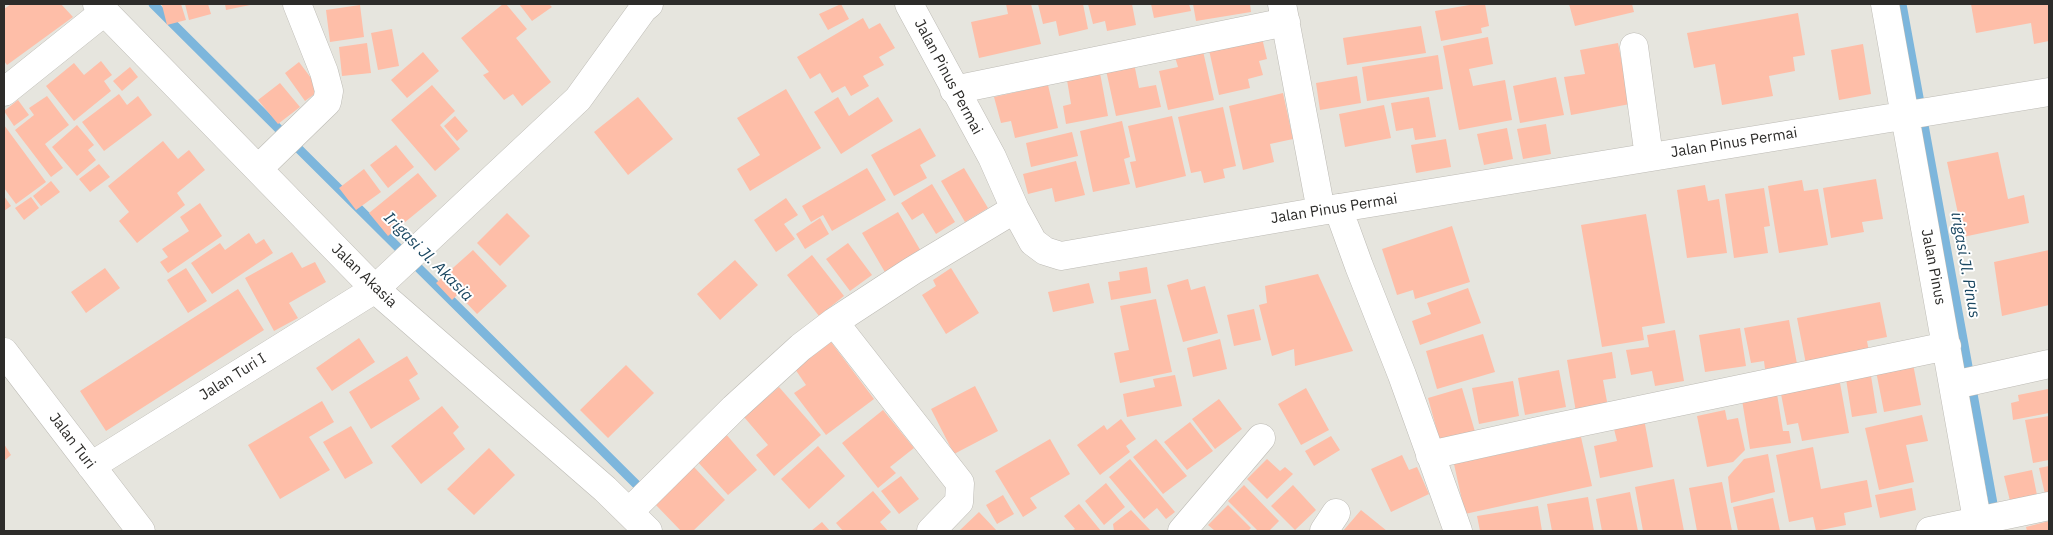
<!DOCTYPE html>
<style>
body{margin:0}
#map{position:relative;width:2053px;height:535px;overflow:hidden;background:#e6e5de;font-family:"IBM Plex Sans",sans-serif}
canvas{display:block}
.frame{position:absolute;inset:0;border:5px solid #2d2c2a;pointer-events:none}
</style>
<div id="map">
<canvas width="2053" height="535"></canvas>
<div class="frame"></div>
</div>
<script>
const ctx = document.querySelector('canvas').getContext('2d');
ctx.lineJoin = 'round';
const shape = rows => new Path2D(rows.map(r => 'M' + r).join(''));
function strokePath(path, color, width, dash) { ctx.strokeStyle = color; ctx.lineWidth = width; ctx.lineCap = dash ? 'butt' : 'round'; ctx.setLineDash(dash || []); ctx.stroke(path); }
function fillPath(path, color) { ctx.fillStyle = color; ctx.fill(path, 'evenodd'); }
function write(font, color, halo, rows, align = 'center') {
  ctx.font = font + ' "IBM Plex Sans",sans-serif'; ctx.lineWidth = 4; ctx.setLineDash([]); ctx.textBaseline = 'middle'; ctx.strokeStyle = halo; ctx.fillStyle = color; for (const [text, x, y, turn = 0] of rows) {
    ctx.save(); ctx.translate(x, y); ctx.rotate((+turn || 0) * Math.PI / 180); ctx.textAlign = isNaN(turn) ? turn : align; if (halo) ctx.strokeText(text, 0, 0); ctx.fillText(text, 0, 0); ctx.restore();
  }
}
const stream = shape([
 [153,4,644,492],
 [1902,4,1998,531]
]);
const building = shape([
 [11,4,61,4,73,17,7,65,4,61,4,9],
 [166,4,181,4,186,20,167,25,162,5],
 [185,4,208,4,211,14,189,20],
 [225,4,250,4,250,5,226,10],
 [503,4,506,4,527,29,516,38,551,82,522,106,513,94,504,100,483,75,489,72,461,38],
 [519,4,549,4,552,7,532,21],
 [841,4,849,19,828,30,819,14],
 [1006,4,1031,4,1041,44,979,58,971,22,1008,14],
 [1038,4,1083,4,1088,29,1059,36,1056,21,1043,24],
 [1088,4,1132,4,1136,25,1107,31,1105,21,1093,24],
 [1151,4,1189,4,1191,11,1154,18],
 [1193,4,1250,4,1251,12,1196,21],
 [1475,4,1485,4,1489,26,1481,28,1482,33,1441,41,1435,11],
 [1569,4,1632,4,1634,12,1575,26],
 [1971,4,2049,4,2049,41,2034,44,2031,23,1976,33],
 [360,5,364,37,330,42,326,10],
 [1798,13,1805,55,1793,57,1795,71,1769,76,1773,96,1722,105,1715,64,1694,68,1687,33],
 [863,18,869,29,880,23,895,48,879,57,884,65,863,76,869,86,851,96,845,86,832,93,820,73,810,79,797,57],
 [1421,26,1426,53,1347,65,1343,38],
 [392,29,399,66,378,70,371,33],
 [1488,37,1493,64,1469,69,1473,86,1505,80,1512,120,1459,130,1443,46],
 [1262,38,1267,59,1259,61,1263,75,1248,79,1250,88,1219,95,1209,50],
 [367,43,371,73,342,76,339,47],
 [1618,43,1630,104,1571,115,1564,77,1585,74,1580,50],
 [1863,44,1871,94,1839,100,1831,50],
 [1203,51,1214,100,1168,110,1159,71,1178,67,1175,57],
 [423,52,439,71,407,98,391,80],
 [1438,55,1443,89,1367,101,1362,67],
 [101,61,112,75,104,81,111,91,74,121,46,86,74,63,84,75],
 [299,62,320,90,305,101,285,73],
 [1134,63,1139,88,1156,85,1161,107,1116,116,1106,70],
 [130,67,138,77,122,91,113,81],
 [1100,73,1108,116,1066,124,1063,106,1071,104,1067,80],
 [1357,76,1361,103,1320,110,1316,83],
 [1556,77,1564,115,1520,123,1513,86],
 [280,83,300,107,278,124,258,100],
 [432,85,455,111,440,125,460,149,435,171,391,120],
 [1048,85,1058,128,1015,138,1011,121,1001,123,994,97],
 [786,89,821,148,750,191,737,169,760,155,737,118],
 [1283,93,1293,139,1270,144,1274,162,1243,170,1229,106],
 [119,94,127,105,138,96,152,115,104,151,82,122],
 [47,96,69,125,45,144,63,168,51,177,15,130,34,115,29,108],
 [638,97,673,139,628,175,594,132],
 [838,97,849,116,878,97,893,121,841,154,814,112],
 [1429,97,1436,137,1415,140,1413,128,1396,131,1391,103],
 [18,100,29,115,14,126,4,111],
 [1384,105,1391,138,1345,147,1339,114],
 [1223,107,1236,166,1223,169,1225,178,1204,183,1201,171,1191,173,1178,117],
 [455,116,468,131,457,141,444,126],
 [1172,116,1186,176,1136,188,1130,162,1136,161,1128,126],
 [1122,121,1130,157,1124,159,1130,184,1093,192,1080,131],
 [1546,124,1551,154,1523,159,1517,129],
 [4,125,46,182,16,204,4,188],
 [77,125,94,145,88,150,96,160,77,176,52,147],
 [920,128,936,156,920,165,927,178,894,196,871,155],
 [1507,128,1513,159,1484,165,1477,134],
 [1072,132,1078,156,1031,167,1026,143],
 [1446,139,1451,167,1416,173,1411,145],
 [163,141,178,159,189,150,205,170,177,193,185,205,137,243,119,221,129,212,108,186],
 [396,145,414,167,388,188,370,165],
 [1998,152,2008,199,2024,195,2029,223,1963,237,1947,162],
 [1076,161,1085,195,1055,202,1052,188,1028,194,1023,174],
 [99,164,110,177,90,192,79,179],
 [867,168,886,200,832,231,823,215,811,222,802,206],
 [964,168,988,208,965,222,941,181],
 [364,169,381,192,356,210,339,188],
 [418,173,437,196,388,236,369,213],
 [1876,179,1883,219,1862,222,1864,232,1831,238,1823,188],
 [1802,180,1804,191,1818,189,1828,245,1779,253,1768,186],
 [51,181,60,192,41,206,33,196],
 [932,184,955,222,936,234,923,213,912,220,901,203],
 [1705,185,1708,201,1719,199,1727,253,1687,258,1677,190],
 [1764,188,1770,226,1764,227,1768,253,1734,258,1725,194],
 [4,196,11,206,4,211],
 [31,197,39,208,24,220,15,208],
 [786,198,798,215,784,224,795,239,776,252,754,220],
 [200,203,222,236,168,273,160,262,168,257,162,249,189,231,180,217],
 [898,212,922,253,886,274,862,233],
 [507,213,530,236,500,266,477,243],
 [1646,214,1665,323,1642,327,1644,340,1602,347,1581,225],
 [820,218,829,234,805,249,796,234],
 [1452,226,1470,282,1415,299,1413,290,1397,295,1382,249],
 [249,233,256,244,264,239,273,253,212,294,191,263,220,243,225,250],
 [848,243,872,275,850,291,826,259],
 [473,250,507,286,477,314,458,294,452,300,436,283],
 [2049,250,2049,305,2002,316,1994,262],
 [292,252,302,268,315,262,326,282,289,303,298,318,274,331,245,278],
 [812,255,844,296,819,316,787,275],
 [735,260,758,285,720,320,697,294],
 [1147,267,1151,293,1111,300,1108,282,1120,280,1119,272],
 [105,268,120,288,86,313,71,292],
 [186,268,207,301,188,313,167,280],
 [951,268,979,313,946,334,922,295,936,286,933,280],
 [1318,274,1353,351,1295,366,1294,349,1272,356,1259,305,1267,303,1265,286],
 [1188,279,1191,290,1205,286,1218,333,1183,342,1167,285],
 [1089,283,1094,303,1053,312,1048,292],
 [1468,288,1481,323,1420,345,1412,321,1431,314,1427,303],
 [238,289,264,330,106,431,80,391],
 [1156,299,1172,372,1120,383,1114,353,1129,350,1120,306],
 [1880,302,1887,337,1867,341,1869,352,1806,364,1797,318],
 [1254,309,1261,340,1234,346,1227,315],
 [1789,320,1797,364,1765,369,1764,361,1751,363,1744,328],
 [1740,328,1746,366,1705,372,1699,335],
 [1675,330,1684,381,1655,386,1652,371,1631,375,1626,350,1649,347,1647,335],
 [1483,334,1495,372,1437,389,1426,351],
 [359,338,375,362,332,391,316,368],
 [1220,339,1227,369,1193,377,1187,348],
 [831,342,874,399,826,435,794,393,806,385,795,369],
 [1612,352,1616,378,1603,380,1608,407,1576,412,1567,360],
 [407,356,418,374,409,380,420,399,371,429,349,392],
 [1913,364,1921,405,1884,412,1876,371],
 [626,365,654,393,608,438,580,410],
 [1559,370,1566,407,1525,415,1518,378],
 [1175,375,1182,406,1127,417,1123,394,1155,387,1153,379],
 [1871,376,1877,413,1852,417,1846,379],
 [1513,381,1519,416,1479,424,1472,388],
 [1840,383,1849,433,1802,441,1798,423,1787,425,1781,394],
 [975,386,998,431,954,454,931,409],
 [779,387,821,435,774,476,756,455,768,445,744,417],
 [1306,388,1329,430,1301,445,1278,404],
 [1462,388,1476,435,1441,445,1428,398],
 [2048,389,2049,413,2013,420,2011,403,2019,401,2018,395],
 [1777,394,1783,431,1789,431,1791,443,1750,449,1742,400],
 [1219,399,1242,429,1215,449,1192,419],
 [322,401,334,422,309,437,330,470,280,499,248,445],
 [442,406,459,427,453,433,465,449,421,484,391,446],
 [883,410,914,448,890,467,896,473,878,488,842,443],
 [1725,410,1727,420,1738,418,1745,450,1733,462,1707,467,1697,416],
 [1922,415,1928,441,1906,445,1914,482,1879,490,1865,428],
 [2049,416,2049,460,2033,463,2025,420],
 [1121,419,1136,439,1126,446,1130,452,1100,475,1077,445,1104,425,1107,430],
 [1644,419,1653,467,1600,478,1594,446,1617,441,1613,425],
 [1190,422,1213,451,1187,470,1164,442],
 [351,426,373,463,345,479,323,442],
 [725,433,757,470,728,495,696,460],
 [1331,436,1340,450,1314,466,1305,451],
 [1581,437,1592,486,1465,514,1454,464],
 [1050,439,1070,474,1030,498,1037,508,1023,517,995,471],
 [1156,439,1187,476,1163,494,1133,457],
 [4,444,11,455,4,461],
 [818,446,845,476,809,509,781,479],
 [1813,447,1821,489,1867,480,1872,507,1844,513,1846,525,1816,531,1813,517,1789,522,1776,455],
 [489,448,515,475,474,515,447,489],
 [1768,454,1775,492,1731,503,1728,477,1744,459],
 [1402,455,1409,470,1417,467,1429,494,1391,512,1371,469],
 [1130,459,1175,512,1166,519,1157,508,1144,519,1109,477],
 [1267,459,1280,471,1285,467,1293,474,1267,499,1247,479],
 [693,466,725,500,693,531,681,531,654,503],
 [2049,466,2049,493,2045,494,2039,468],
 [2032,470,2037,495,2010,501,2004,476],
 [901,476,919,499,899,514,881,491],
 [1674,479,1684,531,1643,531,1635,487],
 [1722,482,1732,531,1697,531,1689,488],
 [1106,483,1125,507,1104,525,1085,501],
 [1244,485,1279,521,1269,531,1258,531,1228,501],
 [1293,485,1316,510,1295,530,1271,506],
 [1912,488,1916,510,1880,518,1875,495],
 [873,491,891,512,880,522,888,531,843,531,836,523],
 [1630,492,1638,531,1602,531,1596,499],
 [1003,495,1014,514,997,524,986,505],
 [1588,497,1594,531,1552,531,1547,504],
 [1773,498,1780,531,1738,531,1733,507],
 [1079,504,1101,531,1071,531,1075,529,1064,516],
 [1228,505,1251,528,1248,531,1215,531,1208,525],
 [1538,506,1542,531,1480,531,1477,516],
 [1131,510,1151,531,1114,531,1113,524],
 [1361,510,1387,531,1343,531],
 [979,512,997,531,959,531],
 [2049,521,2049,531,2027,531,2026,527],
 [822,522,830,531,811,531]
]);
const minor = shape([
 [97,4,375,289,605,489,648,531],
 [909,4,992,157,1015,209,1033,242,1045,251,1061,256,1321,211,2049,92],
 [1282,4,1321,211],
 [1885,4,1979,531],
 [1634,47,1649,157],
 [954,90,1286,22],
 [4,92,104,12],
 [258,169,327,102,329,91,324,72,297,4],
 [1338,208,1359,266,1402,375,1458,531],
 [834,322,960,483,959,502,931,531],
 [4,352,141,531],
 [1954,385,2049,364],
 [1430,455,1548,429,1947,346],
 [91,466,375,289,578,99,643,9,649,4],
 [629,512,734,408,801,347,834,322,912,271,1015,209],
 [1182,531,1261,438],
 [1324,531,1336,513],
 [1930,531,2049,506]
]);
const streetNames = [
 ["Jalan Pinus Permai",948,77,62],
 ["Jalan Pinus Permai",1734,143,-9],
 ["Jalan Pinus Permai",1334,209,-9],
 ["Jalan Pinus",1933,267,79],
 ["Jalan Akasia",364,276,44],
 ["Jalan Turi I",233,377,-32],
 ["Jalan Turi",72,441,53]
];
const waterNames = [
 ["Irigasi Jl. Akasia",428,257,45],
 ["irigasi Jl. Pinus",1965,265,80]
];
strokePath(stream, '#7db6dc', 9);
fillPath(building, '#febea8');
strokePath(minor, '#bdbbb5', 29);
strokePath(minor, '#fff', 28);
write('15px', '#2d2c2a', '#fff', streetNames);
write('italic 16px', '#1a4761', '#fff', waterNames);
</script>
